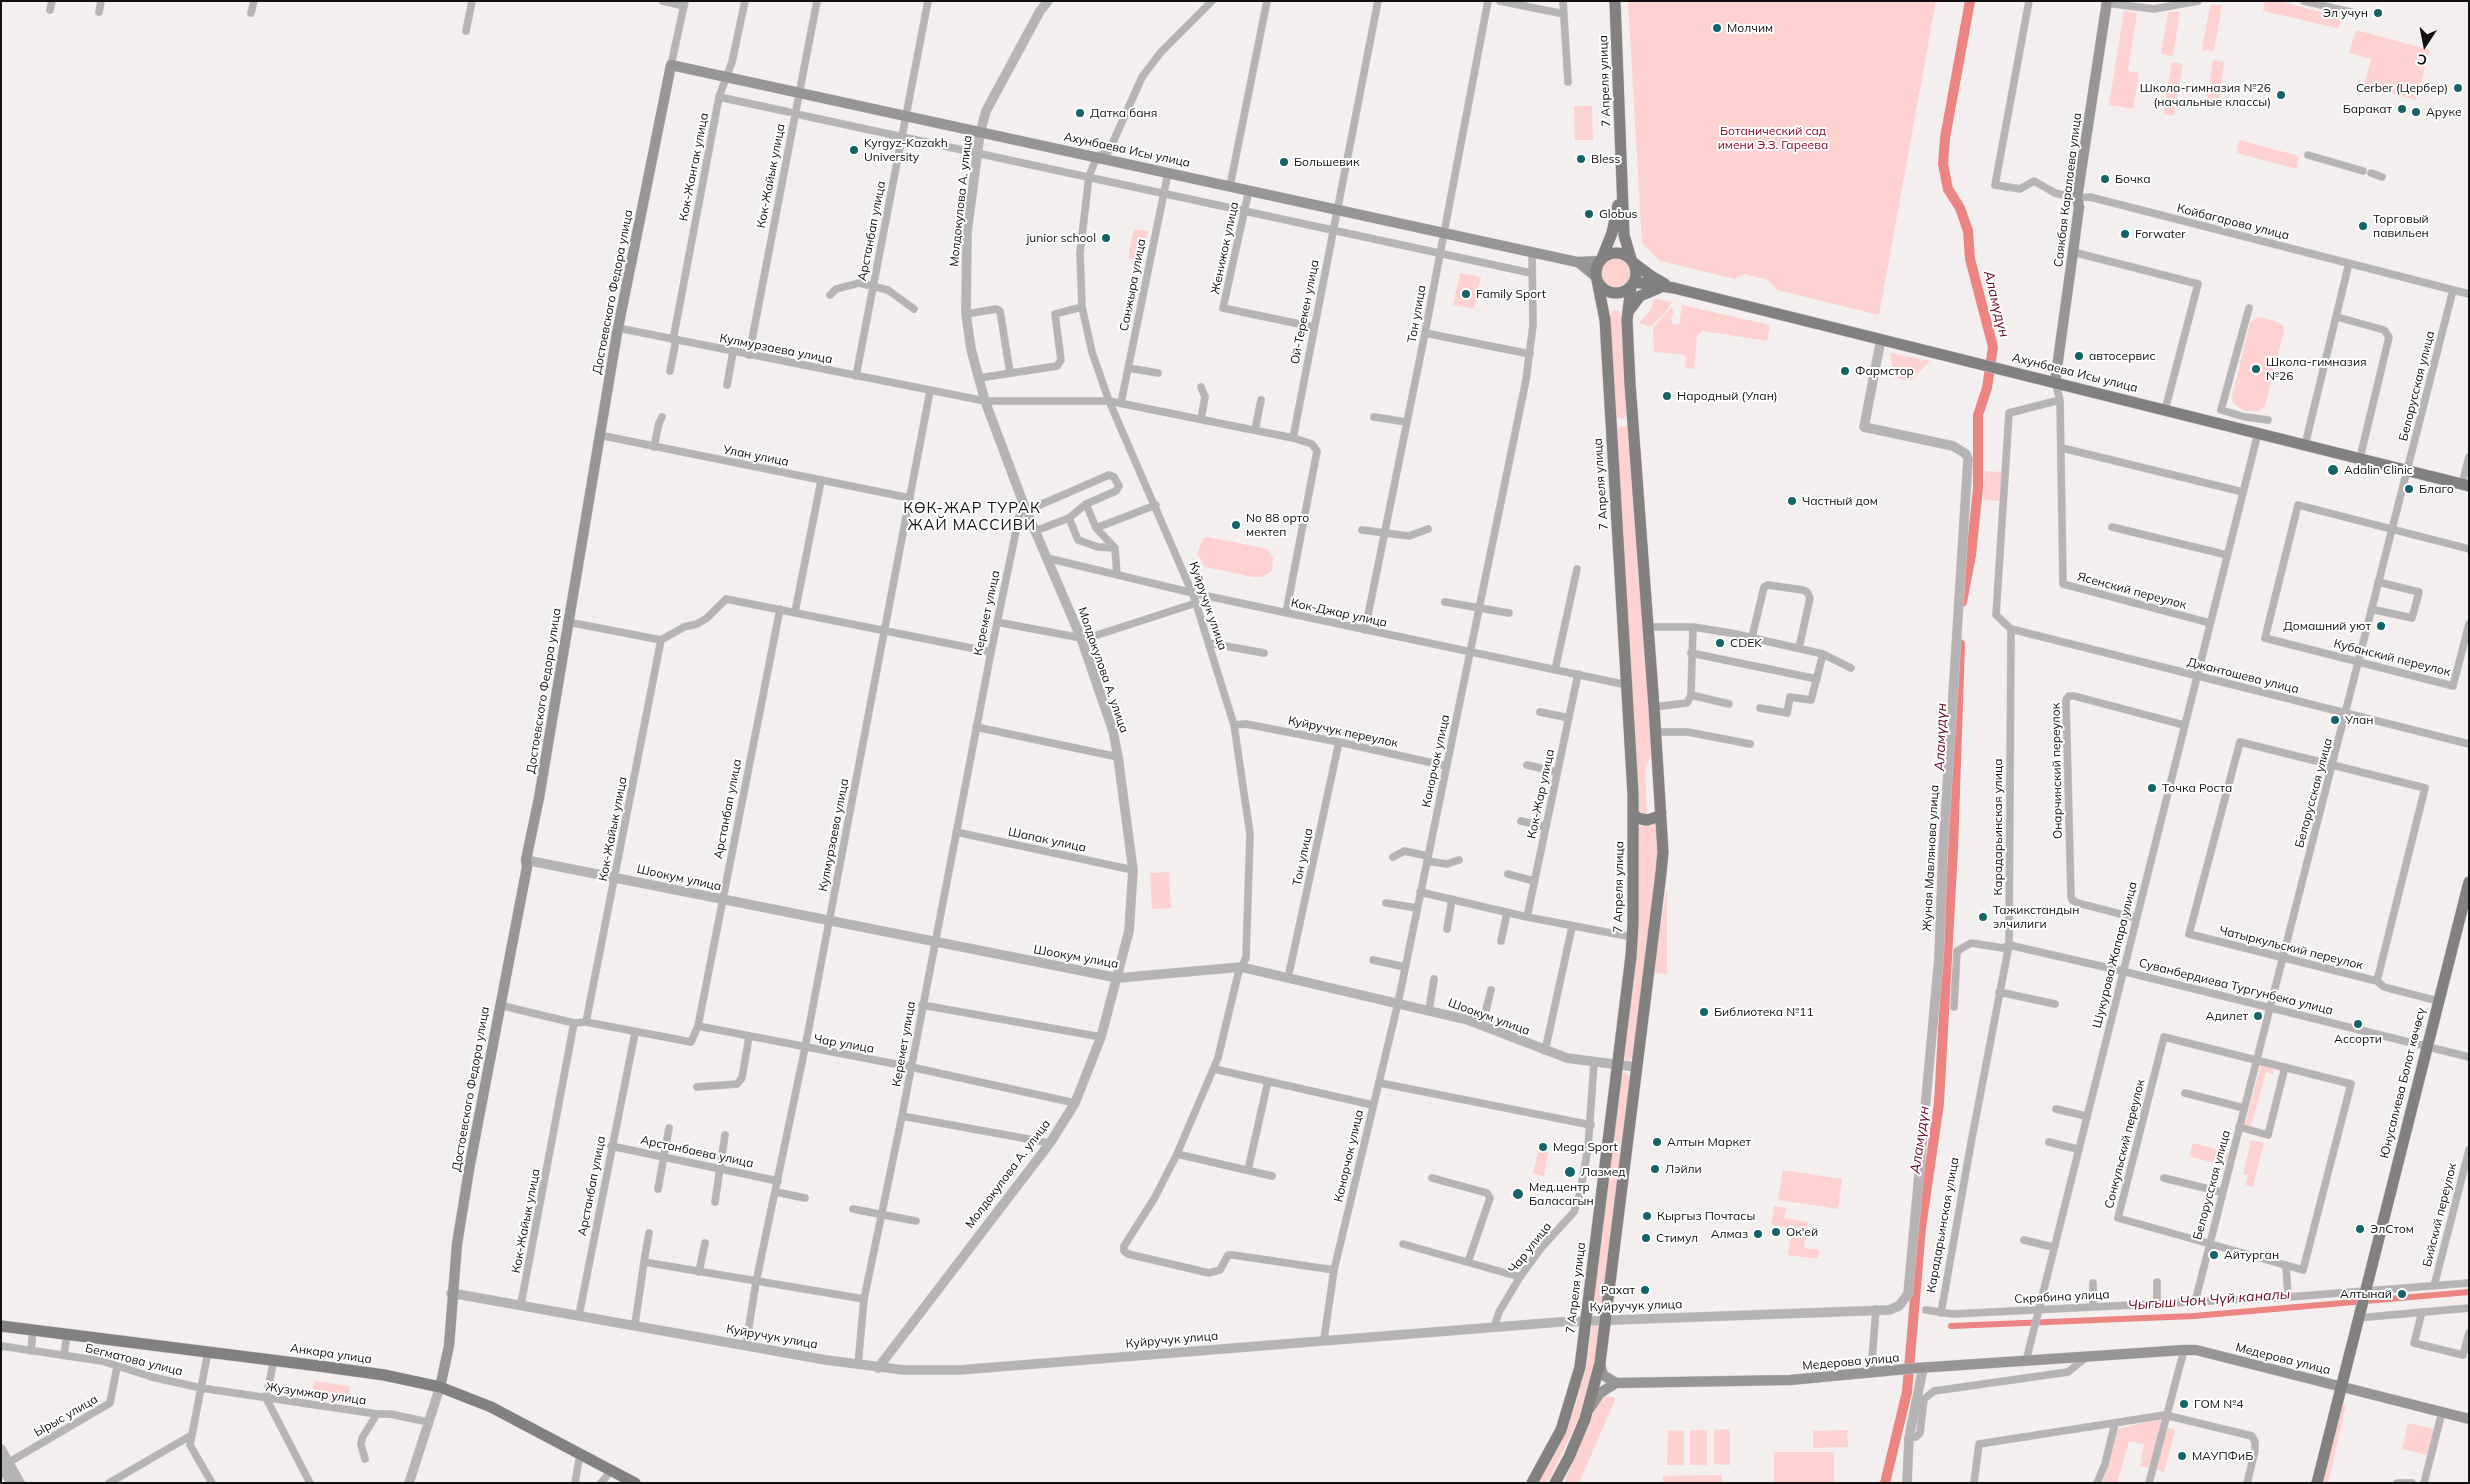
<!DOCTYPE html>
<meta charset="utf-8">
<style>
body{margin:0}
#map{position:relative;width:2470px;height:1484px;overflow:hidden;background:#f3efef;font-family:Mulish,sans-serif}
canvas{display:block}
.frame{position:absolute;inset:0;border:2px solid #121010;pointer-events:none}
.north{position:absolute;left:2400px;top:20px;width:50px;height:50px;-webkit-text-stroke:4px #fff;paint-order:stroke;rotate:191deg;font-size:14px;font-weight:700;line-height:20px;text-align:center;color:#121010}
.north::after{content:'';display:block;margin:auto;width:18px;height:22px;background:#121010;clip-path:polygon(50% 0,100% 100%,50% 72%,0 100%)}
</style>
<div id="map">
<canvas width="2470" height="1484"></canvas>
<div class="frame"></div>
<div class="north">С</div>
</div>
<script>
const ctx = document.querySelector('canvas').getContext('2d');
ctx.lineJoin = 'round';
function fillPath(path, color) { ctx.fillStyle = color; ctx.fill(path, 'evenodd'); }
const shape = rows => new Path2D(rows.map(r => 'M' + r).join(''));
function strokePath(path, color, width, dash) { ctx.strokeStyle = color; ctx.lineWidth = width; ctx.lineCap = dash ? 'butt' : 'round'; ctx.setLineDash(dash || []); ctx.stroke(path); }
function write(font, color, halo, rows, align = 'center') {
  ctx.font = font + ' Mulish,sans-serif'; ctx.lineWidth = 4; ctx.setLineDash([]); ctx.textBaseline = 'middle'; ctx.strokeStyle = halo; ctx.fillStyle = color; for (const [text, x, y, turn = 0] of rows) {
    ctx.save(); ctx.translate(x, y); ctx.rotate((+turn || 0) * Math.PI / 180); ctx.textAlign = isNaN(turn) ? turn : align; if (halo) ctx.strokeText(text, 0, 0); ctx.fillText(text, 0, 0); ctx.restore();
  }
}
const green = shape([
 [1628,1,1936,1,1879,315,1777,290,1768,280,1756,277,1745,274,1735,279,1660,261,1642,243],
 [2265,1,2279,1,2345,18,2337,28,2263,11],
 [2210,5,2222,5,2214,51,2202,50],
 [2124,11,2137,13,2128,71,2139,73,2133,109,2109,105],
 [2168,12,2180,12,2173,56,2161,54],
 [2356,30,2430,50,2416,100,2364,86,2371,59,2349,53],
 [2213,60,2224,62,2218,107,2206,105],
 [2172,62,2183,64,2174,116,2163,114],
 [1574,106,1592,106,1593,140,1575,140],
 [2239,140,2299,156,2297,169,2237,153],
 [1134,229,1148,231,1142,261,1128,258],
 '1601 272a15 15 0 1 1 30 0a15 15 0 1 1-30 0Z',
 [1460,273,1481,277,1474,309,1453,305],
 [1655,298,1672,302,1665,313,1650,327,1639,323,1650,311],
 [1682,305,1770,325,1767,341,1703,331,1697,336,1694,369,1685,368,1686,355,1654,352,1653,327,1672,307,1674,310,1671,320,1673,324,1679,325],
 [1613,310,1619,311,1622,315,1627,412,1624,419,1616,417,1609,317],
 [2261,317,2277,322,2283,326,2284,331,2265,406,2259,411,2244,411,2233,403,2232,397,2250,323,2254,319],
 [1890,353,1930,361,1910,381,1894,377],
 [1627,426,1652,754,1645,768,1647,810,1646,814,1639,813,1617,433,1618,427],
 [1985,471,2002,472,2001,501,1983,500],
 [1208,537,1267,549,1273,558,1272,571,1262,577,1253,577,1205,567,1197,554,1203,538],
 [1644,822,1657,825,1658,863,1632,1058,1627,1061,1623,1055,1638,829],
 [1169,872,1171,908,1152,909,1150,873],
 [1667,888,1667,974,1653,973],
 [2261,1065,2274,1069,2273,1074,2266,1072,2251,1126,2245,1125],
 [1625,1072,1631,1078,1602,1307,1599,1309,1593,1306,1622,1073],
 [2251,1140,2264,1143,2253,1187,2246,1185,2248,1175,2243,1174],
 [2193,1143,2229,1153,2225,1166,2189,1156],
 [1538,1151,1548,1152,1544,1176,1533,1174],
 [1783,1170,1842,1179,1838,1209,1778,1200],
 [1774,1206,1786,1208,1784,1218,1808,1222,1804,1248,1819,1250,1818,1259,1788,1255,1792,1228,1771,1225],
 [1592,1326,1600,1327,1600,1342,1584,1407,1551,1476,1547,1483,1538,1483,1574,1410,1586,1368],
 [314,1381,350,1386,348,1404,311,1399],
 [1601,1395,1616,1398,1579,1483,1564,1483],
 [2341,1404,2346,1405,2328,1483,2323,1483],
 [2163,1418,2150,1468,2140,1466,2144,1444,2129,1441,2117,1483,2103,1483,2117,1429],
 [2408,1423,2434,1429,2427,1455,2402,1449],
 [2167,1427,2175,1430,2164,1472,2156,1469],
 [1730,1429,1730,1465,1714,1464,1714,1430],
 [1668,1430,1684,1431,1684,1465,1667,1465],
 [1690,1430,1707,1430,1707,1465,1690,1465],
 [1847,1430,1848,1447,1813,1448,1813,1431],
 [1774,1452,1834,1452,1834,1483,1774,1483],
 [1722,1475,1722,1483,1663,1483,1663,1476]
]);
const canal = shape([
 [1951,1326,2194,1316,2469,1292]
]);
const river = shape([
 [1962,602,1971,555,1978,488,1978,415,1987,388,1993,347,1970,259,1968,231,1960,208,1948,189,1943,164,1945,138,1970,1],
 [1885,1483,1907,1392,1921,1228,1939,1103,1953,850,1960,644]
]);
const minor = shape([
 [663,1,684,6],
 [1212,1,1161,52,1142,77,1109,151,1097,157,1089,176,1080,253,1082,307,1092,352,1109,401,1194,597,1234,725,1250,834,1246,958,1238,974,1218,1058,1177,1154,1154,1199,1124,1246,1124,1251,1128,1254,1209,1273,1220,1270,1228,1255,1233,1255,1334,1270],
 [1500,1,1564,14],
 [1563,1,1568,82],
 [2029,1,1995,185,2020,189,2034,181,2055,193,2077,198,2090,197,2469,294],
 [2304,1,2359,14],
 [2106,3,2154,9,2198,1],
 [50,10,52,1],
 [99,12,101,1],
 [251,13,254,1],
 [466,31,472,1],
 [671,65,685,1],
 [719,97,789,112],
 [801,115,1531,273],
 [2308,155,2363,171],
 [2371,173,2382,177],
 [1230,186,1267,1],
 [1249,190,1223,308,1314,327],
 [2073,252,2198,284,2165,410],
 [830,295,836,289,859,283,888,290,914,309],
 [2249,308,2221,410,2245,417,2268,420],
 [966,314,996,309,1000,311,1010,373],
 [2337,317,2384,330,2389,337,2360,458],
 [618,328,985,401,1109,401,1293,438],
 [1425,333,1530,354],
 [673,340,719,97,732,62,745,1],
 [749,355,817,1],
 [1128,368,1158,373],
 [670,371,676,340],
 [856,376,928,1],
 [979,378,1057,366,1061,360,1055,314,1082,307],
 [727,385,733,352],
 [1201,387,1205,397,1201,419],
 [2060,400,2063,584,2210,623],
 [1121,403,1168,173],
 [1374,417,1407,422],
 [1255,430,1261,400],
 [599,435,910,498],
 [2305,445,2349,263],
 [654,447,659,423,662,417],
 [2062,448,2243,492],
 [2462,484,2469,457],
 [1026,511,1109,475,1114,477,1119,486,1116,491,1086,504],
 [1069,518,1078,540,1098,547,1115,548],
 [2112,527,2227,555],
 [1096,528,1156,505],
 [1362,530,1409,536,1428,529],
 [1035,531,1069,518,1086,504,1096,528,1115,548,1117,575],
 [2469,549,2298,505,2265,638,2453,686,2469,624],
 [1047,558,1193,593,1627,685],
 [1445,602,1509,613],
 [2371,609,2412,618,2419,592,2378,582],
 [795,612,821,481],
 [1286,613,1317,451,1312,444,1293,438,1378,1],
 [568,622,661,640,684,627,697,624,707,618,726,599,991,652],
 [997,622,1081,638,1091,637,1196,603],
 [1647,627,1693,627,1731,633,1823,654,1851,668],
 [2011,629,2469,744],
 [1365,630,1425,333,1488,1],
 [1752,637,1764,587,1768,585,1803,590,1807,592,1810,598,1799,648],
 [1209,643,1264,653],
 [1691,653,1817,679],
 [1555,670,1577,569],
 [1691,695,1729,704],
 [1654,707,1687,703,1691,695,1693,627],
 [1760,708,1787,713,1790,697,1811,700,1823,654],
 [1540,712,1569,718],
 [1234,725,1246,724,1339,742,1446,766],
 [976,727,1118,757],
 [1656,732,1688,732,1750,744],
 [2240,742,2425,788,2377,981,2189,934,2240,742],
 [1527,765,1557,772],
 [1521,821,1546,827],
 [956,832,1133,870],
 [1393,857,1404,851,1428,856],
 [1427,861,1447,864,1459,860],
 [1508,874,1534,881],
 [1420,892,1527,917,1632,937],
 [1386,903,1417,908],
 [1527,917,1578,674],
 [2136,918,2078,903,2072,900,2071,896,2066,700,2069,696,2074,696,2184,725],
 [1447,929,1452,899],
 [1501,941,1507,913],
 [1373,960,1405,967],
 [1288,978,1339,742],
 [2377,981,2384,987,2438,1001],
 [1999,992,2055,1004],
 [499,1005,574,1023,586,1022,691,1042,698,1026,780,609],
 [922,1005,1101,1037],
 [1954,1007,1957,951,1971,943,2003,948,2009,945,2122,971,2469,1057],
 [1429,1010,1434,979],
 [586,1022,661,640],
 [698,1026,911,1067,1075,1103],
 [1482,1026,1491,990],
 [2164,1037,2351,1084,2303,1270,2118,1218,2164,1037],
 [1545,1051,1572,927],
 [1214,1069,1373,1105],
 [1380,1083,1591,1125],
 [697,1087,737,1084,742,1078,749,1037],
 [2185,1093,2244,1108],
 [2056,1109,2086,1116],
 [902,1116,1050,1143],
 [2239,1127,2268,1135,2285,1067],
 [2049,1142,2077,1149],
 [611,1146,778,1181],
 [1177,1154,1272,1176],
 [1248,1170,1268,1081],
 [1432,1178,1487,1193,1490,1198,1468,1262],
 [2164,1178,2221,1192],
 [658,1189,669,1128],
 [776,1192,805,1198],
 [715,1202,725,1135],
 [853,1209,916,1221],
 [2024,1240,2053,1247],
 [1403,1244,1520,1277],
 [644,1262,649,1233],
 [2286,1265,2288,1297],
 [699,1272,705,1243],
 [2093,1283,2093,1307],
 [2434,1286,2469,1150],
 [2195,1302,2453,290],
 [521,1304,574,1023],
 [2157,1304,2157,1282],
 [1926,1310,1953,1314,2093,1307,2288,1297,2469,1283],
 [2422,1312,2414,1343,2463,1355,2469,1333],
 [1941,1313,1971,1143,2009,945,2011,629,1996,615,2009,413,2060,400,2055,382],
 [579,1315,635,1033],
 [2357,1318,2469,1308],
 [635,1324,644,1262,864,1299],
 [1494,1327,1499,1312,1520,1277,1542,1247,1574,1212,1580,1193,1588,1148,1594,1063],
 [1324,1339,1334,1270,1398,1003,1526,380,1533,325,1532,252],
 [746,1345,756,1282,805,1048,930,391],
 [1,1346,102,1361,152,1377,201,1388,377,1414,390,1414,428,1422],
 [31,1351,33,1330],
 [208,1352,190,1445,212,1483],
 [64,1355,67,1334],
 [274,1360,266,1398,310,1483],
 [2026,1361,2258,433],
 [858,1365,864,1299,902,1116,991,652,1020,512,1024,505],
 [1871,1373,1876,1309],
 [1909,1438,1916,1437,1920,1433,1924,1399,1934,1391,2068,1372,2088,1356],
 [365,1459,361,1445,362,1438,377,1414],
 [6,1464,110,1403,117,1367],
 [109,1483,190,1436],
 [575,1483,580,1454],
 [601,1483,610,1472],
 [1974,1483,1979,1444,2165,1415,2252,1436,2255,1442,2255,1451,2247,1483],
 [2097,1483,2105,1464,2115,1423],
 [2149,1483,2184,1350],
 [2397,1483,2412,1483],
 [2424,1483,2442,1412]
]);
const tertiary = shape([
 [526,860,1118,978,1241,967,1468,1020,1567,1058,1636,1067],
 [451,1293,826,1360,904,1370,959,1370,1560,1322,1889,1310,1899,1306,1908,1294,1939,958,1943,852,1968,459,1966,454,1953,446,1864,427,1881,339],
 [878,1368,1050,1143,1075,1103,1101,1037,1129,931,1133,870,1118,757,1113,731,1081,638,1024,505,985,401,971,349,966,314,967,232,980,133,986,111,1040,11,1048,1],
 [1,1449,20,1483],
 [1,1465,11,1483],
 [409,1483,440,1387],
 [1907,1483,1909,1438,1923,1368]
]);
const secondary = shape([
 [1578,262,1596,277],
 [2055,382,2073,252,2079,207,2077,198,2107,1],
 [1600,1364,1603,1375,1616,1383],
 [440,1387,449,1346,457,1244,470,1164,527,867,526,860,539,798,617,333,671,65,1577,262,1599,261],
 [1590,1408,1600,1393,1616,1383,1790,1380,1917,1368,2184,1350,2196,1350,2469,1419]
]);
const primary = shape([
 [1615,1,1624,235,1631,259],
 '1596 273a20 20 0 1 1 40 0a20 20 0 1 1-40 0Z',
 [1602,258,1612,233,1618,205],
 [1635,264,1651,276,1665,284],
 [1634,282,1674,288,2469,486],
 [1628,312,1640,296,1659,288],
 [1634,814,1637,818,1647,820,1657,817,1661,813],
 [1,1326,319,1366,384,1375,440,1387,491,1407,635,1483],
 [1532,1483,1561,1430,1580,1367,1631,956,1633,924,1633,794,1605,320,1597,280],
 [1555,1483,1569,1457,1585,1419,1600,1363,1661,873,1663,852,1654,707,1630,384,1627,320,1631,287],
 [2317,1483,2469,882]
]);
const markers = [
 [2378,13,5,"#136367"],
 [1717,28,5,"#136367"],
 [2458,88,5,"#136367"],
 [2281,95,5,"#136367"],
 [2402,109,5,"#136367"],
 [2416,112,5,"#136367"],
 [1080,113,5,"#136367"],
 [854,150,5,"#136367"],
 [1581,159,5,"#136367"],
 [1284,162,5,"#136367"],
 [2105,179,5,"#136367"],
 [1589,214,5,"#136367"],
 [2363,226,5,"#136367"],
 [2125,234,5,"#136367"],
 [1106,238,5,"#136367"],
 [1466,294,5,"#136367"],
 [2079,356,5,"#136367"],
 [2256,369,5,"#136367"],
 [1845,371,5,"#136367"],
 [1667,396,5,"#136367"],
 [2333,470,6,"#136367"],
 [2409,489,5,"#136367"],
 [1792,501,5,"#136367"],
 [1236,525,5,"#136367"],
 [2381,626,5,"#136367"],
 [1720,643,5,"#136367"],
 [2335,720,5,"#136367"],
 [2152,788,5,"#136367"],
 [1983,917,5,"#136367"],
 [1704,1012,5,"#136367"],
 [2258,1016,5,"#136367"],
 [2358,1024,5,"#136367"],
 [1657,1142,5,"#136367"],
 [1543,1147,5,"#136367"],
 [1655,1169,5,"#136367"],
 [1570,1172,6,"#136367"],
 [1518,1194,6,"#136367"],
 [1647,1216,5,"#136367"],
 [2360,1229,5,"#136367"],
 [1776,1232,5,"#136367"],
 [1758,1234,5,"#136367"],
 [1646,1238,5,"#136367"],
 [2214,1255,5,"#136367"],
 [1645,1290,5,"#136367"],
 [2402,1294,5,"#136367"],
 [2184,1404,5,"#136367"],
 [2182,1456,5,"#136367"]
];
const poiNames = [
 ["Эл учун",2368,13,"right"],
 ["Молчим",1727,28],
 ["Школа-гимназия №26",2271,88,"right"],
 ["(начальные классы)",2271,102,"right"],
 ["Cerber (Цербер)",2448,88,"right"],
 ["Баракат",2392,109,"right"],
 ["Аруке",2426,112],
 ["Датка баня",1090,113],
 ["Kyrgyz-Kazakh",864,143],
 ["University",864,157],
 ["Bless",1591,159],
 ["Большевик",1294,162],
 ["Бочка",2115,179],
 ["Globus",1599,214],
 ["Торговый",2373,219],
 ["павильен",2373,233],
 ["Forwater",2135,234],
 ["junior school",1096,238,"right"],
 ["Family Sport",1476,294],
 ["автосервис",2089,356],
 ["Школа-гимназия",2266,362],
 ["№26",2266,376],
 ["Фармстор",1855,371],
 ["Народный (Улан)",1677,396],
 ["Adalin Clinic",2344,470],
 ["Благо",2419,489],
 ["Частный дом",1802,501],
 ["No 88 орто",1246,518],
 ["мектеп",1246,532],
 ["Домашний уют",2371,626,"right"],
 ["CDEK",1730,643],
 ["Улан",2345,720],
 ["Точка Роста",2162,788],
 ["Тажикстандын",1993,910],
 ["элчилиги",1993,924],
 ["Библиотека №11",1714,1012],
 ["Адилет",2248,1016,"right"],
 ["Ассорти",2358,1039,"center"],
 ["Алтын Маркет",1667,1142],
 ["Mega Sport",1553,1147],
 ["Лэйли",1665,1169],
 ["Лазмед",1581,1172],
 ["Мед.центр",1529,1187],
 ["Баласагын",1529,1201],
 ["Кыргыз Почтасы",1657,1216],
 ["ЭлСтом",2370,1229],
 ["Ок'ей",1786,1232],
 ["Алмаз",1748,1234,"right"],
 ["Стимул",1656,1238],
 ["Айтурган",2224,1255],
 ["Рахат",1635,1290,"right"],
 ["Алтынай",2392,1294,"right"],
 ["ГОМ №4",2194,1404],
 ["МАУПФиБ",2192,1456]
];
const streetNames = [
 ["7 Апреля улица",1605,81,-92],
 ["Ахунбаева Исы улица",1127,150,12],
 ["Кок-Жангак улица",694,167,-79],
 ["Кок-Жайык улица",771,176,-79],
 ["Саякбая Каралаева улица",2068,190,-83],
 ["Молдокулова А. улица",961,201,-84],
 ["Койбагарова улица",2233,222,14],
 ["Арстанбап улица",872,231,-79],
 ["Женижок улица",1225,248,-78],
 ["Санжыра улица",1133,285,-79],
 ["Достоевского Федора улица",613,292,-79],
 ["Ой-Терекен улица",1305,312,-79],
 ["Тон улица",1417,314,-80],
 ["Кулмурзаева улица",776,349,11],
 ["Ахунбаева Исы улица",2075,373,14],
 ["Белорусская улица",2417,386,-76],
 ["Улан улица",756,456,11],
 ["7 Апреля улица",1601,484,-94],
 ["Ясенский переулок",2132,591,15],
 ["Куйручук улица",1208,606,71],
 ["Керемет улица",987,613,-78],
 ["Кок-Джар улица",1339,613,12],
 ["Кубанский переулок",2392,658,14],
 ["Молдокулова А. улица",1103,670,71],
 ["Джантошева улица",2243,676,14],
 ["Достоевского Федора улица",544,691,-81],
 ["Куйручук переулок",1343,732,12],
 ["Конорчок улица",1436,761,-78],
 ["Онарчинский переулок",2057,771,-91],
 ["Белорусская улица",2314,793,-75],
 ["Кок-Жар улица",1541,794,-78],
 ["Арстанбап улица",728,809,-79],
 ["Карадарьинская улица",1998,827,-90],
 ["Кок-Жайык улица",613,829,-79],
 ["Кулмурзаева улица",834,835,-79],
 ["Шапак улица",1047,840,12],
 ["Тон улица",1303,857,-78],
 ["Жуная Мавлянова улица",1931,858,-87],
 ["Шоокум улица",679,878,12],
 ["7 Апреля улица",1619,887,-89],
 ["Чатыркульский переулок",2291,948,14],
 ["Шукурова Жапара улица",2115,955,-76],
 ["Шоокум улица",1076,957,10],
 ["Суванбердиева Тургунбека улица",2236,987,14],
 ["Шоокум улица",1489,1017,20],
 ["Чар улица",844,1044,10],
 ["Керемет улица",904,1044,-80],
 ["Юнусалиева Болот көчөсү",2403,1083,-76],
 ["Достоевского Федора улица",471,1089,-80],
 ["Сонкульский переулок",2125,1144,-76],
 ["Арстанбаева улица",697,1152,12],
 ["Конорчок улица",1349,1156,-77],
 ["Молдокулова А. улица",1008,1174,-53],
 ["Белорусская улица",2212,1185,-75],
 ["Арстанбап улица",592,1186,-79],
 ["Бийский переулок",2440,1215,-76],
 ["Кок-Жайык улица",526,1221,-79],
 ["Карадарьинская улица",1943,1225,-80],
 ["Чар улица",1530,1248,-52],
 ["7 Апреля улица",1576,1288,-83],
 ["Скрябина улица",2062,1297,-3],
 ["Куйручук улица",1636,1306,-2],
 ["Куйручук улица",772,1337,10],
 ["Куйручук улица",1172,1340,-5],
 ["Анкара улица",331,1354,8],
 ["Медерова улица",2283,1359,14],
 ["Бегматова улица",134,1360,14],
 ["Медерова улица",1851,1362,-5],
 ["Жузумжар улица",316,1394,8],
 ["Ырыс улица",66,1416,-30]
];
const parkNames = [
 ["Ботанический сад",1773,131],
 ["имени Э.З. Гареева",1773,145]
];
const waterNames = [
 ["Аламүдүн",1996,304,76],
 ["Аламүдүн",1941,737,-88],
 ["Аламүдүн",1920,1140,-82],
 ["Чыгыш Чоң Чүй каналы",2209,1300,-4]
];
const quarterNames = [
 ["КӨК-ЖАР ТУРАК",972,508],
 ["ЖАЙ МАССИВИ",972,525]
];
fillPath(green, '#fdd2d0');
strokePath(canal, '#ed8484', 6);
strokePath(river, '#ed8484', 10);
strokePath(minor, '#cfcbcb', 8);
strokePath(tertiary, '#cfcbcb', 10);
strokePath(secondary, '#cfcbcb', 11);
strokePath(primary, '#cfcbcb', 12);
strokePath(minor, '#b5b3b3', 7);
strokePath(tertiary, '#b5b3b3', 9);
strokePath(secondary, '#989595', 10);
strokePath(primary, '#838080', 11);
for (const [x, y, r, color] of markers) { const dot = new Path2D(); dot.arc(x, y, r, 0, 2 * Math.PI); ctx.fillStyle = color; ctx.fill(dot); strokePath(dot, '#fff', 2); }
write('12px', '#121010', '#fff', poiNames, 'left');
write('12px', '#121010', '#fff', streetNames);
write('12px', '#88021f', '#fff', parkNames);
write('italic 14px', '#670516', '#fff', waterNames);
ctx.letterSpacing = '1px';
write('15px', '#121010', '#fff', quarterNames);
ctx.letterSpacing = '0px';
</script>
